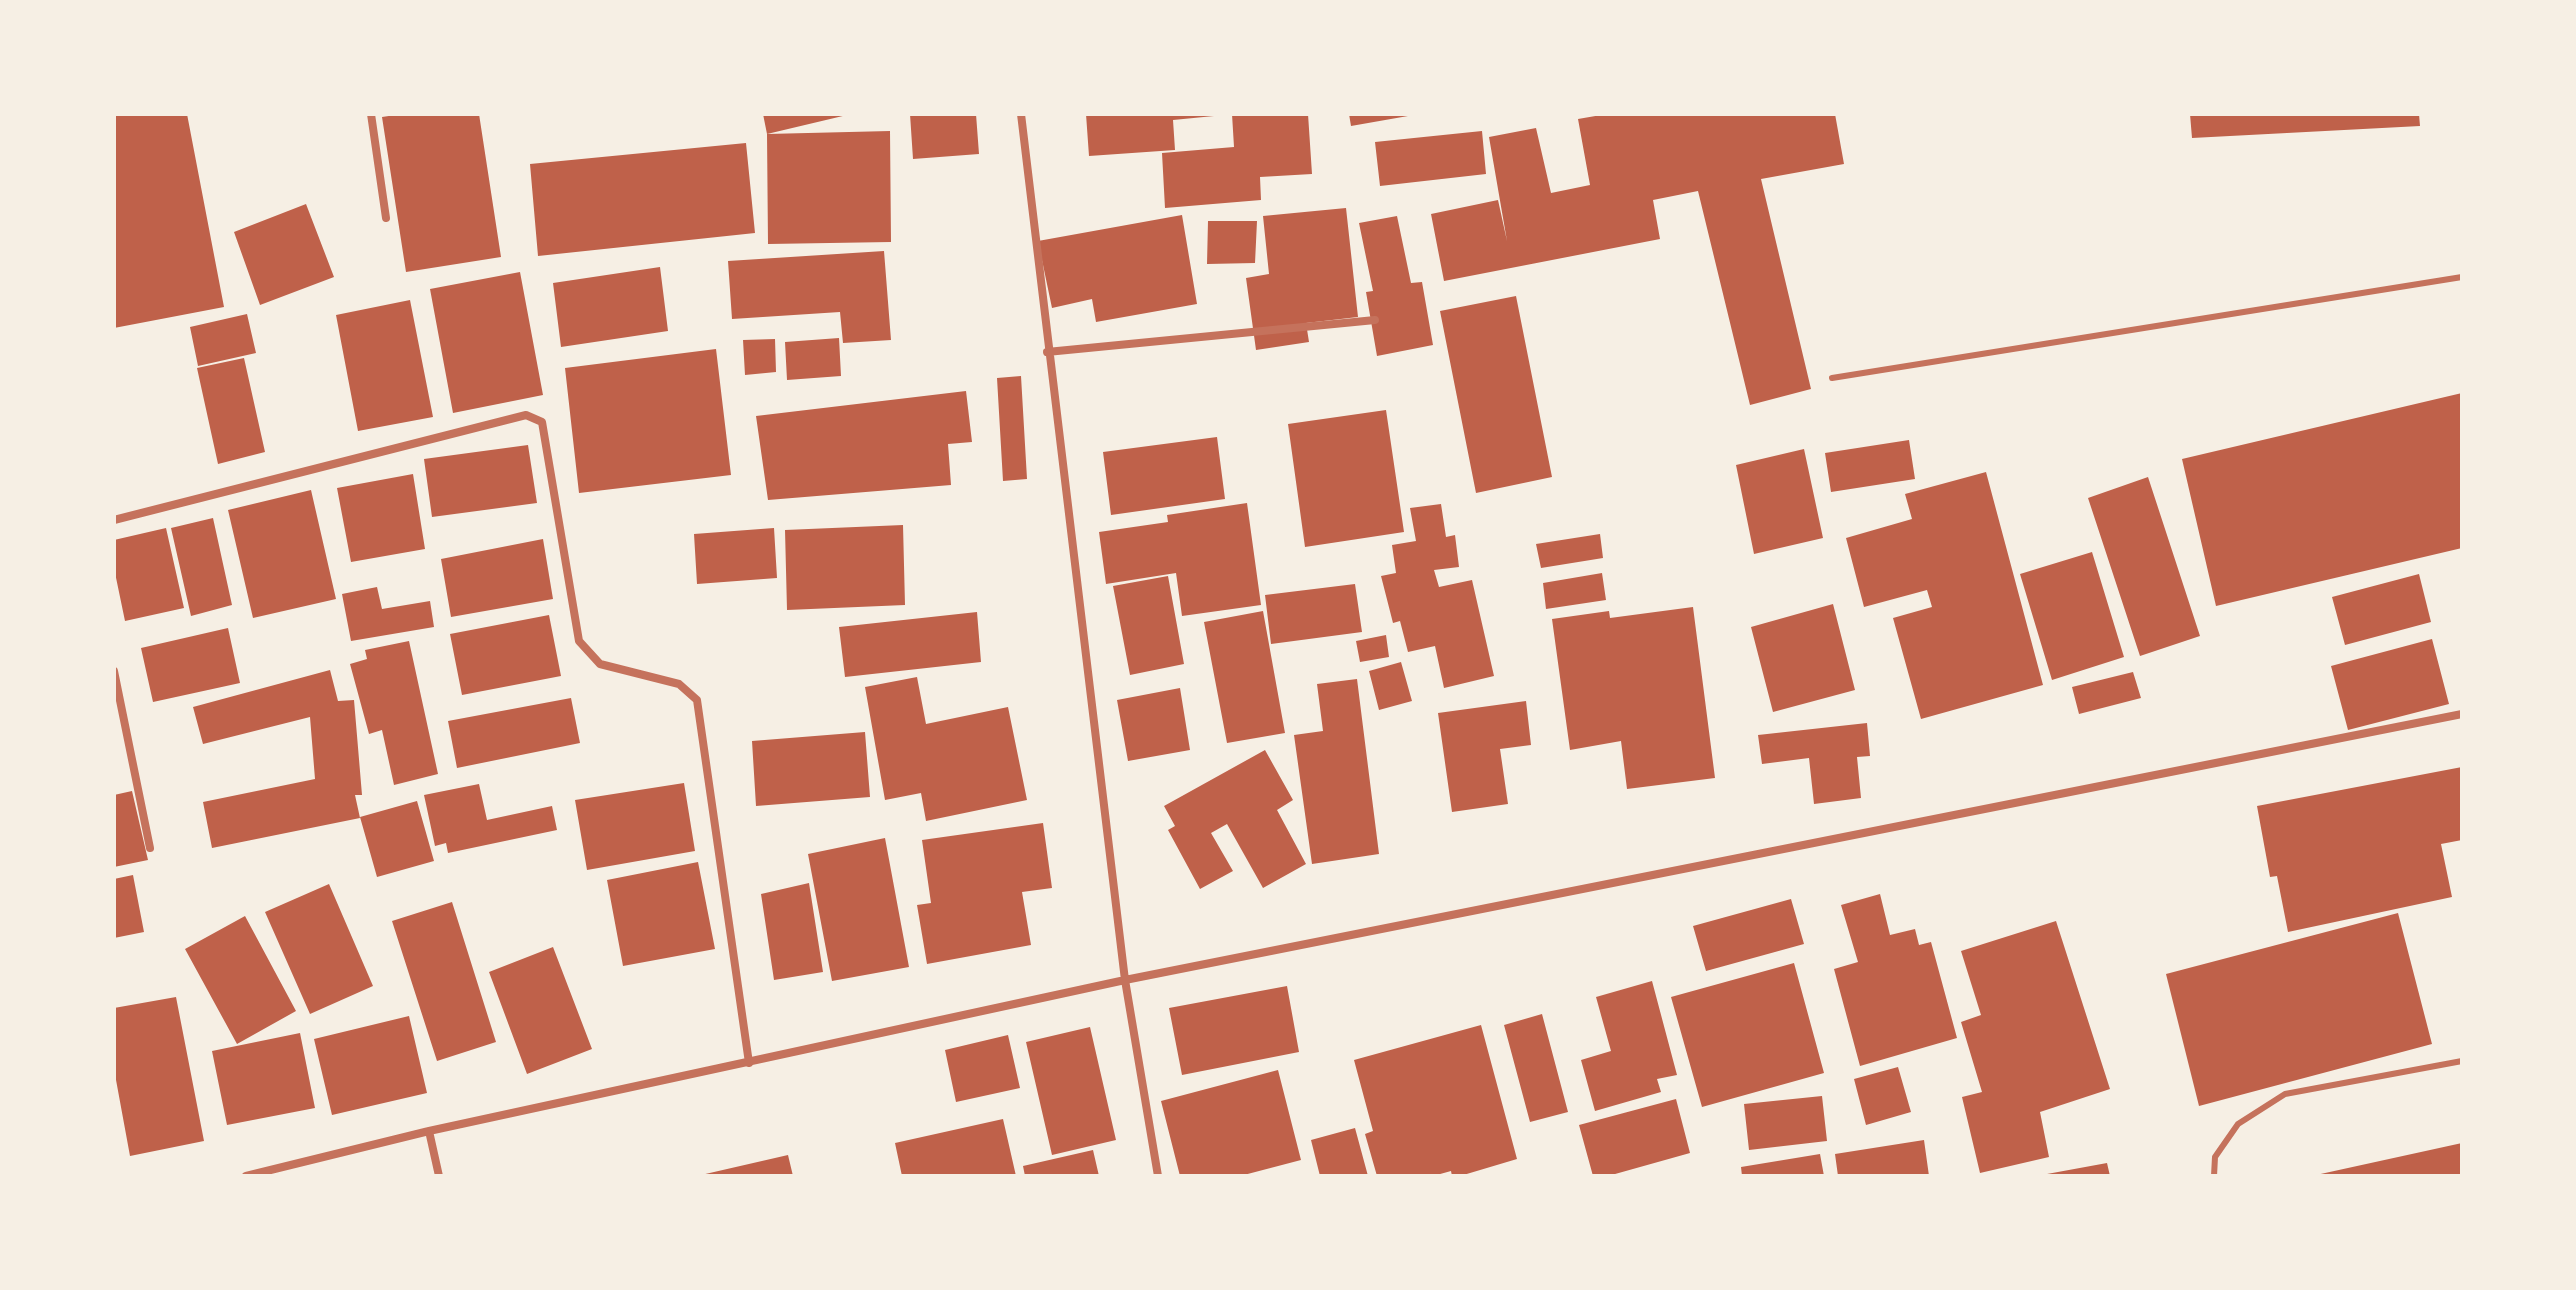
<!DOCTYPE html>
<style>
body{margin:0}
#map{position:relative;width:2576px;height:1290px;overflow:hidden;background:#f6efe4;font-family:"Fira Sans",sans-serif}
canvas{display:block}
.frame{position:absolute;inset:0;border:116px solid #f6efe4;pointer-events:none}
</style>
<div id="map">
<canvas width="2576" height="1290"></canvas>
<div class="frame"></div>
</div>
<script>
const ctx = document.querySelector('canvas').getContext('2d');
ctx.lineJoin = 'round';
function fillPath(path, color) { ctx.fillStyle = color; ctx.fill(path, 'evenodd'); }
const shape = rows => new Path2D(rows.map(r => 'M' + r).join(''));
function strokePath(path, color, width, dash) { ctx.strokeStyle = color; ctx.lineWidth = width; ctx.lineCap = dash ? 'butt' : 'round'; ctx.setLineDash(dash || []); ctx.stroke(path); }
const building = shape([
 [114,114,187,114,224,307,114,328],
 [402,114,479,114,501,257,406,272,382,117],
 [763,114,847,114,847,115,767,134],
 [910,114,976,114,979,154,913,159],
 [1086,114,1214,114,1214,116,1173,120,1175,150,1089,156],
 [1232,114,1308,114,1312,174,1260,177,1261,200,1165,208,1162,153,1234,147],
 [1349,114,1408,114,1408,116,1351,126],
 [1607,114,1835,114,1844,164,1761,179,1811,389,1750,405,1698,191,1653,200,1660,239,1444,281,1431,214,1498,200,1507,241,1489,137,1536,128,1551,193,1590,185,1578,119],
 [2190,114,2419,114,2420,126,2192,138],
 [890,131,891,242,768,244,767,134],
 [1482,131,1486,174,1380,186,1375,142],
 [746,143,755,233,538,256,530,164],
 [306,204,334,277,260,305,234,232],
 [1346,208,1358,317,1306,323,1309,342,1256,350,1246,278,1269,274,1263,216],
 [1182,215,1197,304,1096,322,1092,299,1052,308,1038,241],
 [1397,216,1411,283,1422,282,1433,345,1377,356,1366,292,1373,291,1359,223],
 [1208,221,1257,221,1255,263,1207,264],
 [884,251,891,340,843,343,840,312,732,319,728,261],
 [660,267,668,331,561,347,553,283],
 [520,272,543,395,453,413,430,289],
 [1516,296,1552,477,1476,493,1440,311],
 [410,300,433,417,358,431,336,315],
 [247,314,256,353,198,366,190,327],
 [839,338,841,376,787,380,785,342],
 [775,339,776,372,745,375,743,340],
 [716,349,731,475,579,493,565,368],
 [244,358,265,452,218,464,197,368],
 [1021,376,1027,479,1003,481,997,378],
 [966,391,972,442,948,444,951,485,768,500,756,416],
 [2462,393,2462,548,2216,606,2182,459],
 [1386,410,1404,532,1305,547,1288,424],
 [1217,437,1225,499,1111,515,1103,452],
 [1909,440,1915,479,1831,492,1825,453],
 [528,445,537,503,432,517,424,459],
 [1804,449,1823,538,1754,554,1736,465],
 [1986,472,2043,685,1921,719,1893,618,1932,607,1927,590,1864,607,1846,538,1912,519,1905,494],
 [413,474,425,549,351,562,337,488],
 [2148,477,2200,636,2140,656,2088,498],
 [311,490,336,599,253,618,228,510],
 [1247,503,1261,605,1182,616,1176,573,1106,584,1099,532,1168,522,1167,515],
 [1441,504,1446,537,1455,535,1459,567,1434,570,1439,587,1472,580,1494,676,1444,688,1435,646,1408,652,1400,621,1393,623,1381,576,1396,573,1392,545,1416,541,1410,508],
 [213,518,232,605,191,616,171,528],
 [903,525,905,605,787,610,785,530],
 [166,528,184,608,125,621,114,568,114,540],
 [774,528,777,578,697,584,694,534],
 [1600,534,1603,558,1541,568,1536,544],
 [543,539,553,599,451,617,441,559],
 [2092,552,2124,657,2052,680,2020,574],
 [1602,573,1606,600,1546,609,1543,583],
 [2419,574,2431,622,2345,645,2332,597],
 [1168,576,1184,664,1130,675,1113,586],
 [1355,584,1362,632,1271,644,1265,595],
 [377,587,382,609,430,601,434,627,351,641,342,594],
 [1833,604,1855,690,1773,712,1751,627],
 [1693,607,1715,778,1627,789,1621,741,1570,750,1552,619,1609,611,1610,618],
 [1263,611,1285,733,1227,743,1204,622],
 [977,612,981,662,845,677,839,627],
 [549,615,561,676,462,695,450,634],
 [228,628,240,683,153,702,141,648],
 [1386,635,1389,657,1360,662,1356,641],
 [2432,639,2449,704,2348,730,2331,666],
 [409,641,438,774,394,785,382,730,369,734,350,664,367,659,365,650],
 [1401,662,1412,701,1379,710,1369,671],
 [330,670,338,701,354,700,362,795,355,795,360,818,212,848,203,802,315,779,310,717,203,744,193,707],
 [2133,672,2141,698,2079,714,2072,687],
 [917,677,926,724,1008,707,1027,800,926,821,921,793,885,800,865,687],
 [1357,679,1379,854,1312,864,1294,735,1323,731,1317,684],
 [1180,688,1190,750,1128,761,1117,700],
 [571,698,580,743,457,768,448,721],
 [1526,701,1531,745,1500,749,1508,804,1452,812,1438,713],
 [1867,723,1870,756,1857,757,1861,798,1814,804,1809,758,1762,764,1758,735],
 [865,732,870,797,756,806,752,741],
 [1265,750,1293,800,1277,810,1306,864,1263,888,1227,824,1211,833,1233,871,1200,889,1168,830,1175,826,1164,806],
 [2462,767,2462,840,2441,844,2452,897,2288,932,2277,876,2270,877,2257,806],
 [684,783,695,851,587,870,575,800],
 [479,784,487,820,552,806,557,830,448,853,446,843,435,846,424,795],
 [132,791,148,860,114,867,114,795],
 [417,801,434,861,377,877,360,817],
 [1043,823,1052,888,1022,892,1031,945,927,964,917,905,931,903,922,840],
 [885,838,909,967,832,981,808,854],
 [698,862,715,949,623,966,607,880],
 [133,875,144,932,114,938,114,879],
 [809,883,823,972,774,980,761,894],
 [329,884,373,986,310,1014,265,912],
 [1880,894,1890,935,1915,929,1919,945,1931,942,1957,1038,1860,1066,1834,969,1858,962,1841,905],
 [1791,899,1804,944,1706,971,1693,926],
 [452,902,496,1042,437,1061,392,921],
 [2398,913,2432,1044,2199,1106,2166,974],
 [245,916,296,1011,237,1044,185,949],
 [2056,921,2110,1089,2040,1112,2049,1157,1980,1173,1962,1097,1982,1092,1961,1022,1981,1015,1961,951],
 [553,947,592,1049,527,1074,489,972],
 [1794,963,1824,1073,1702,1107,1671,997],
 [1652,981,1677,1075,1657,1079,1661,1092,1595,1111,1581,1060,1611,1051,1596,997],
 [1287,986,1299,1052,1182,1075,1169,1008],
 [176,997,204,1141,130,1156,114,1069,114,1008],
 [1542,1014,1568,1112,1530,1122,1504,1025],
 [409,1016,427,1093,332,1115,314,1039],
 [1481,1025,1517,1159,1460,1176,1452,1176,1451,1171,1433,1176,1377,1176,1365,1134,1373,1131,1354,1060],
 [1090,1027,1116,1140,1052,1155,1026,1042],
 [300,1033,315,1108,227,1125,212,1051],
 [1008,1035,1020,1088,956,1102,945,1050],
 [1898,1067,1911,1112,1866,1125,1854,1079],
 [1278,1070,1301,1160,1240,1176,1180,1176,1161,1101],
 [1822,1096,1827,1141,1749,1150,1744,1104],
 [1676,1099,1690,1153,1608,1176,1593,1176,1579,1125],
 [1003,1119,1016,1176,902,1176,895,1143],
 [1355,1128,1368,1176,1320,1176,1311,1140],
 [1924,1140,1929,1176,1838,1176,1835,1154],
 [2462,1143,2462,1176,2316,1176,2316,1175],
 [1093,1150,1099,1176,1025,1176,1023,1166],
 [1820,1154,1824,1176,1742,1176,1741,1167],
 [788,1155,793,1176,702,1176,701,1175],
 [2107,1163,2110,1176,2047,1176,2047,1174]
]);
const service = shape([
 [1832,378,2462,277],
 [2214,1176,2215,1157,2238,1124,2285,1094,2462,1061]
]);
const minor = shape([
 [371,114,386,218],
 [1021,114,1125,980,1158,1176],
 [1047,352,1375,320],
 [114,520,526,415,542,422,579,641,600,664,679,684,697,700,749,1063],
 [114,671,150,848],
 [429,1131,439,1176],
 [246,1176,429,1131,1125,980,2462,714]
]);
fillPath(building, '#bf614a');
strokePath(service, '#c5725c', 6);
strokePath(minor, '#c5725c', 8);
</script>
